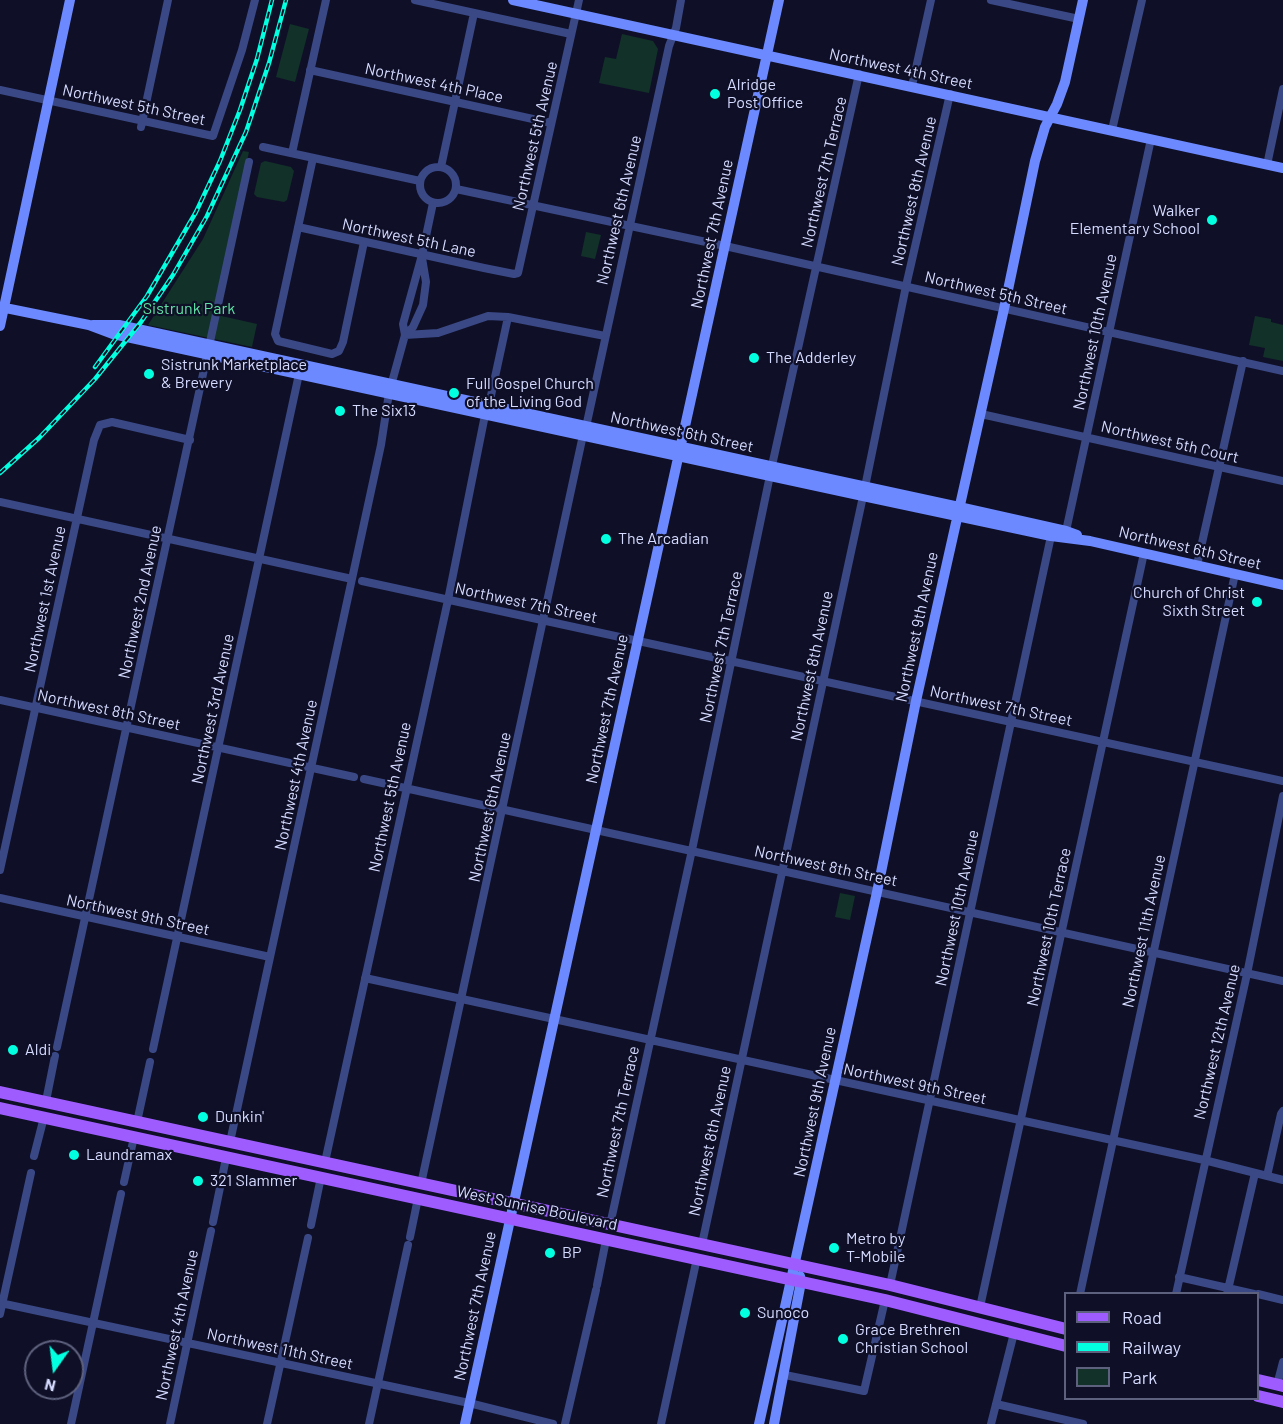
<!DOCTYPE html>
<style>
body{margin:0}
#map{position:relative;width:1283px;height:1424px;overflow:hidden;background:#0f1027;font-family:Barlow,sans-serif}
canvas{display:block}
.legend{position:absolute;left:1064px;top:1292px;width:195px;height:108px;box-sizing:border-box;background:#0f1027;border:2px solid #5e617d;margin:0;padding:8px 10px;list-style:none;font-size:18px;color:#d5daff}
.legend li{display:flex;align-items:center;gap:12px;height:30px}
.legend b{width:30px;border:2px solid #5e617d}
.north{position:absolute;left:24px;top:1340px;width:60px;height:60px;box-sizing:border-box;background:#0f1027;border:2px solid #5e617d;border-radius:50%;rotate:194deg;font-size:16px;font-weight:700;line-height:24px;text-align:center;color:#d5daff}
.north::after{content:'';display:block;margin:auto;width:21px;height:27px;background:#01ffe0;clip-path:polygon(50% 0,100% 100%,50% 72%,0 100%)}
</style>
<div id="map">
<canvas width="1283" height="1424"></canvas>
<ul class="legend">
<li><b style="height:8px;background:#9e5cff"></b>Road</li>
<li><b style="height:8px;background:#01ffe0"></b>Railway</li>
<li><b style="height:16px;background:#123129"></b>Park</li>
</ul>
<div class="north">N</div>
</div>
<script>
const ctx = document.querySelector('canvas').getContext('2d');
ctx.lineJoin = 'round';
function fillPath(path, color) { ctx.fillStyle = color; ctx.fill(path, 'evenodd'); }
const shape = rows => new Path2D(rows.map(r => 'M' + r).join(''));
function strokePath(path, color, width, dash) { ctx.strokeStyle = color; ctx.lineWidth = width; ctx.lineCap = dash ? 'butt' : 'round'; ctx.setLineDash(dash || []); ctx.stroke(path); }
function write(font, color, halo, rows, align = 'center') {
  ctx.font = font + ' Barlow,sans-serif'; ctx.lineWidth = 4.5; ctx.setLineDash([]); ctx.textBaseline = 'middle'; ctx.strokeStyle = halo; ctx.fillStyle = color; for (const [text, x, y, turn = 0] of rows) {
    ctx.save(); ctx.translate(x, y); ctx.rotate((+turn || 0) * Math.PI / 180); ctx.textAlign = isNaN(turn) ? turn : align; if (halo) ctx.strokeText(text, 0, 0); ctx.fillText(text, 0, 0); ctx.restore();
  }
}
const green = shape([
 [290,24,309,29,295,82,276,77],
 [622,34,653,41,658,49,649,93,599,83,605,57,616,59],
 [243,151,249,152,213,314,257,324,252,347,148,325,203,239],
 [265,161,291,167,294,171,287,200,284,202,257,197,254,194,261,163],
 [586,232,601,235,595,259,581,256],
 [1255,316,1271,319,1271,322,1283,325,1283,361,1263,357,1265,348,1249,345],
 [840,893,855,896,850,920,835,917]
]);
const street = shape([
 [415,0,571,34],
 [991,0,1079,19],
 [310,70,551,123],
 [912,86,931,0],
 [0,90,213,136,242,50,255,0],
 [141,127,168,0],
 [1112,130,1142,0],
 [263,147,420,181],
 [292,153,326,0],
 [313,158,275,334,278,341,332,354,339,351,343,342,364,242],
 [1267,165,1283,89],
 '420 185a18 18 0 1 1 36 0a18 18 0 1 1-36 0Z',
 [441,167,474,13],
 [456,189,725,246,1283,371],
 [298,227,484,268,514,274,518,273,579,0],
 [405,335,438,333,488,316,508,317,605,336],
 [405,335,413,327,423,305,426,282,422,258],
 [981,414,1283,481],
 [586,427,669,46,676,28,681,0],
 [0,502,352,579],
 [1066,531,1151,139],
 [1197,565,1243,361],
 [362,581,1283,781],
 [0,700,354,777],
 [364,779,1283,981],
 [0,870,94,440,100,425,112,422,190,440],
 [0,898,270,957],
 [365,978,1204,1160,1283,1180],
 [57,1047,249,162],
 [153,1049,299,374],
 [46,1101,55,1056],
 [137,1122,150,1062],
 [230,1142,381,445,389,393,405,335,403,324,422,255,433,203],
 [34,1156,44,1117],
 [325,1162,448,600,484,420,487,414,508,317],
 [1267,1176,1281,1114,1283,1111],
 [124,1182,134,1137],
 [421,1184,583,435],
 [213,1222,226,1158],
 [311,1225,321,1177],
 [610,1225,692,850,773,461,859,74],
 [410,1237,418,1198],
 [702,1244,865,487,906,286,950,94],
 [1179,1277,1254,1294],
 [597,1285,606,1240],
 [890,1285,1051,536],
 [1080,1294,1235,574],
 [1176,1294,1247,974,1283,796],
 [1227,1294,1255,1173],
 [1258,1294,1283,1300],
 [0,1303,469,1403,553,1424],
 [980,1307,1144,553],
 [0,1314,31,1173],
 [785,1375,864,1391,885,1300],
 [1277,1385,1283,1362],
 [996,1404,1083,1424],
 [71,1424,121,1194],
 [170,1424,211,1231],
 [267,1424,308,1238],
 [369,1424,408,1245],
 [565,1424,596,1290],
 [661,1424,697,1258],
 [991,1424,1014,1333]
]);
const secondary = shape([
 [513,0,1283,168],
 [0,307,89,325,113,334,863,496,1051,536,1090,541,1283,585],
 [93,325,119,325,959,507,1066,531,1077,535],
 [0,326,70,0],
 [465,1424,779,0],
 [759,1424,877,892,916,701,1004,309,1035,161,1045,127,1057,104,1065,82,1083,0],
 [774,1424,801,1282,800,1276]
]);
const primary = shape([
 [0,1092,890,1285,1066,1329],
 [0,1108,885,1300,1066,1346],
 [1258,1380,1283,1386],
 [1258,1396,1283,1402]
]);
const rail = shape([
 [95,367,147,296,196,212,220,161,240,110,257,59,272,0],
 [0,473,39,438,95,379,141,322,173,275,207,216,246,132,269,63,286,0]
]);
const markers = [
 [715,94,6,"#01ffe0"],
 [1212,220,6,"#01ffe0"],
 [754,358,6,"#01ffe0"],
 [149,374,6,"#01ffe0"],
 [454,393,6,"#01ffe0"],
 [340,411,6,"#01ffe0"],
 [606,539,6,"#01ffe0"],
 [1257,602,6,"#01ffe0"],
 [13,1050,6,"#01ffe0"],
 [203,1117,6,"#01ffe0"],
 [74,1155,6,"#01ffe0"],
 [198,1181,6,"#01ffe0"],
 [834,1248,6,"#01ffe0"],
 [550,1253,6,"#01ffe0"],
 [745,1313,6,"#01ffe0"],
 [843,1339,6,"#01ffe0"]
];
const streetNames = [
 ["Northwest 4th Street",901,69,12],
 ["Northwest 4th Place",434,83,12],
 ["Northwest 5th Street",134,105,12],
 ["Northwest 5th Avenue",535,136,-77],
 ["Northwest 7th Terrace",824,172,-77],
 ["Northwest 8th Avenue",914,191,-77],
 ["Northwest 6th Avenue",619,210,-77],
 ["Northwest 7th Avenue",712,234,-78],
 ["Northwest 5th Lane",409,238,12],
 ["Northwest 5th Street",996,293,13],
 ["Northwest 10th Avenue",1095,332,-78],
 ["Northwest 6th Street",682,432,12],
 ["Northwest 5th Court",1170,442,13],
 ["Northwest 6th Street",1190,548,13],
 ["Northwest 1st Avenue",45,599,-78],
 ["Northwest 2nd Avenue",140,602,-78],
 ["Northwest 7th Street",526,603,12],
 ["Northwest 9th Avenue",917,627,-78],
 ["Northwest 7th Terrace",721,647,-78],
 ["Northwest 8th Avenue",812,666,-78],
 ["Northwest 7th Street",1001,706,12],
 ["Northwest 3rd Avenue",213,709,-78],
 ["Northwest 7th Avenue",607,709,-78],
 ["Northwest 8th Street",109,710,12],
 ["Northwest 4th Avenue",296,775,-78],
 ["Northwest 5th Avenue",390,797,-78],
 ["Northwest 6th Avenue",490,807,-78],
 ["Northwest 8th Street",826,866,12],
 ["Northwest 10th Avenue",957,908,-78],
 ["Northwest 9th Street",138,915,12],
 ["Northwest 10th Terrace",1049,927,-78],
 ["Northwest 11th Avenue",1144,931,-78],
 ["Northwest 12th Avenue",1217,1042,-77],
 ["Northwest 9th Street",915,1084,12],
 ["Northwest 9th Avenue",815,1102,-78],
 ["Northwest 7th Terrace",618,1122,-78],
 ["Northwest 8th Avenue",710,1141,-78],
 ["West Sunrise Boulevard",537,1208,12],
 ["Northwest 7th Avenue",475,1306,-78],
 ["Northwest 4th Avenue",177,1325,-78],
 ["Northwest 11th Street",280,1349,12]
];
const poiNames = [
 ["Alridge",727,85],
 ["Post Office",727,103],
 ["Walker",1200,211,"right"],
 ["Elementary School",1200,229,"right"],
 ["The Adderley",766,358],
 ["Sistrunk Marketplace",161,365],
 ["& Brewery",161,383],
 ["Full Gospel Church",466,384],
 ["of the Living God",466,402],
 ["The Six13",352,411],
 ["The Arcadian",618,539],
 ["Church of Christ",1245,593,"right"],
 ["Sixth Street",1245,611,"right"],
 ["Aldi",25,1050],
 ["Dunkin'",215,1117],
 ["Laundramax",86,1155],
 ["321 Slammer",210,1181],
 ["Metro by",846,1239],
 ["T-Mobile",846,1257],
 ["BP",562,1253],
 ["Sunoco",757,1313],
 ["Grace Brethren",855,1330],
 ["Christian School",855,1348]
];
const parkNames = [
 ["Sistrunk Park",189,309]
];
fillPath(green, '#123129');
strokePath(street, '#3a4886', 8);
strokePath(secondary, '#6c89ff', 10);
strokePath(primary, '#9e5cff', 12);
strokePath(rail, '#01ffe0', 4.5);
strokePath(rail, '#0f1027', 2, [7]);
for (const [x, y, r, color] of markers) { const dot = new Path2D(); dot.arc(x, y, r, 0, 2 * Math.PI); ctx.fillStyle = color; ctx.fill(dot); strokePath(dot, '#0f1027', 2); }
write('16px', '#d5daff', '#0f1027', streetNames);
write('16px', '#d5daff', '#0f1027', poiNames, 'left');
write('16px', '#5fe1a4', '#0f1027', parkNames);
</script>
